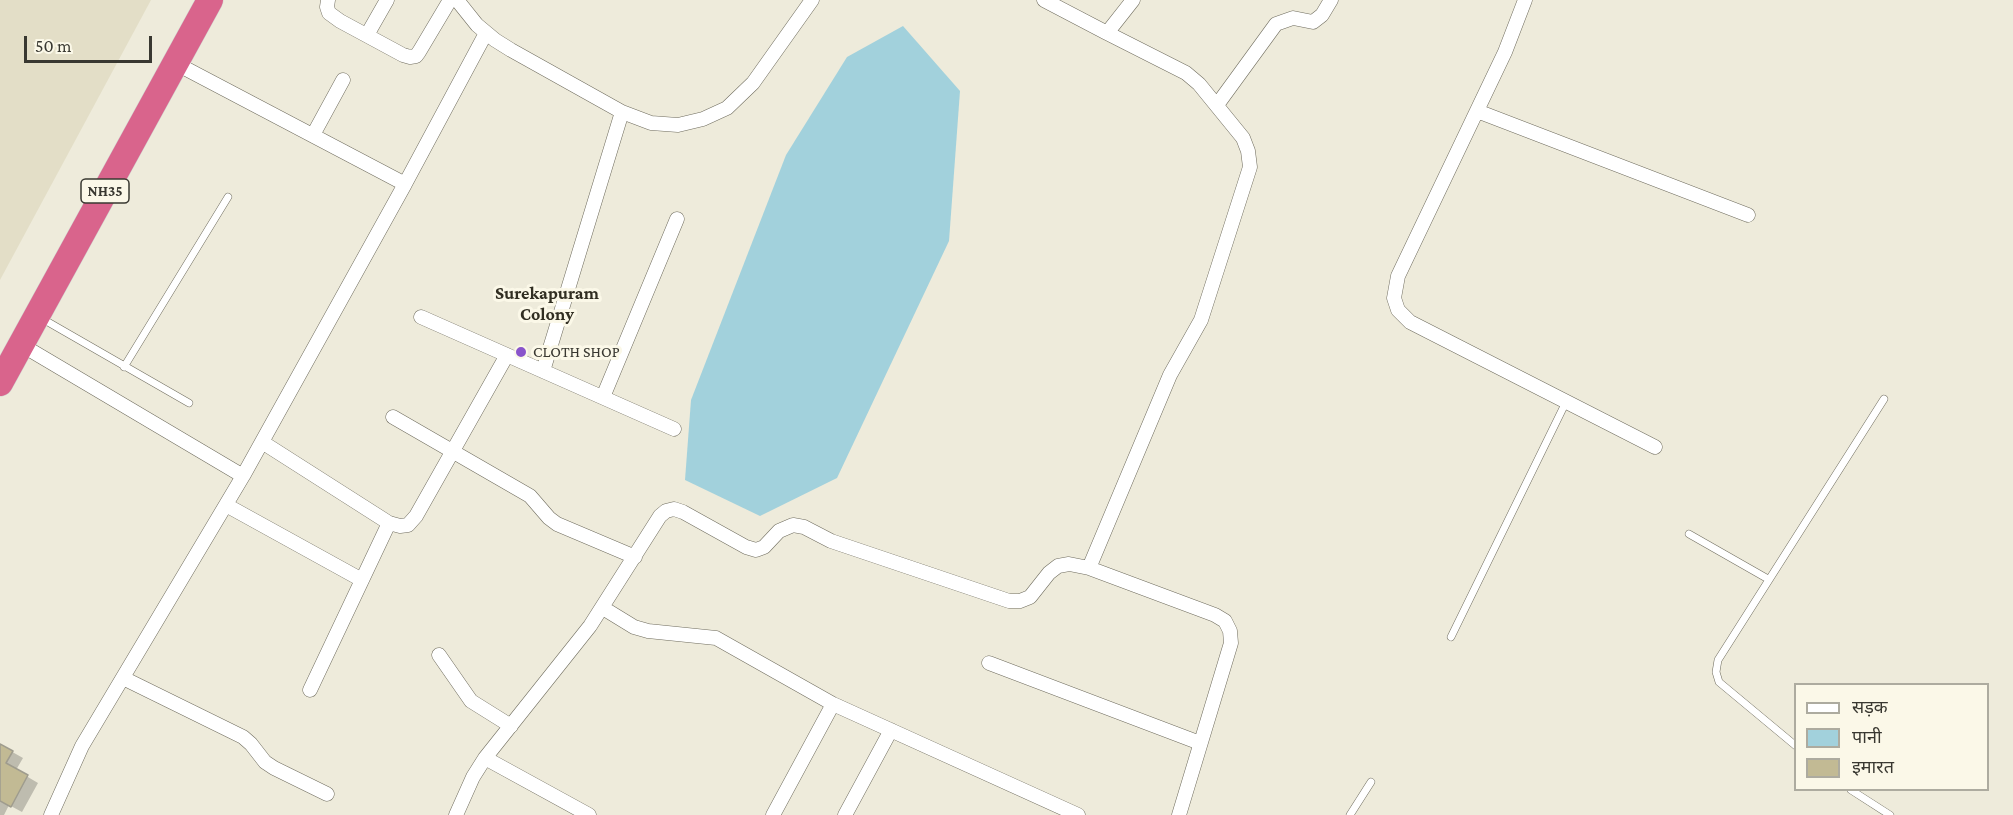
<!DOCTYPE html>
<meta charset="utf-8">
<style>
body{margin:0}
#map{position:relative;width:2013px;height:815px;overflow:hidden;background:#eeebdb;font-family:"Crimson Pro","Noto Sans Devanagari",serif}
canvas{display:block}
.legend{position:absolute;left:1794px;top:683px;width:195px;height:108px;box-sizing:border-box;background:#fbf8e8;border:2px solid #adab9f;margin:0;padding:8px 10px;list-style:none;font-size:18px;color:#393831}
.legend li{display:flex;align-items:center;gap:12px;height:30px}
.legend b{width:30px;border:2px solid #adab9f}
.scale{position:absolute;left:24px;top:36px;width:128px;height:27px;box-sizing:border-box;border:3px solid #393831;border-top:0;padding-left:8px;font-size:18px;line-height:21px;white-space:nowrap;color:#393831;-webkit-text-stroke:4px #fbf8e8;paint-order:stroke}
</style>
<div id="map">
<canvas width="2013" height="815"></canvas>
<ul class="legend">
<li><b style="height:8px;background:#fff"></b>सड़क</li>
<li><b style="height:16px;background:#a2d1dc"></b>पानी</li>
<li><b style="height:16px;background:#c2ba94"></b>इमारत</li>
</ul>
<div class="scale">50 m</div>
</div>
<script>
const ctx = document.querySelector('canvas').getContext('2d');
ctx.lineJoin = 'round';
function fillPath(path, color) { ctx.fillStyle = color; ctx.fill(path, 'evenodd'); }
const shape = rows => new Path2D(rows.map(r => 'M' + r).join(''));
function strokePath(path, color, width, dash) { ctx.strokeStyle = color; ctx.lineWidth = width; ctx.lineCap = dash ? 'butt' : 'round'; ctx.setLineDash(dash || []); ctx.stroke(path); }
function write(font, color, halo, rows, align = 'center') {
  ctx.font = font + ' "Crimson Pro",serif'; ctx.lineWidth = 6; ctx.setLineDash([]); ctx.textBaseline = 'middle'; ctx.strokeStyle = halo; ctx.fillStyle = color; for (const [text, x, y, turn = 0] of rows) {
    ctx.save(); ctx.translate(x, y); ctx.rotate((+turn || 0) * Math.PI / 180); ctx.textAlign = isNaN(turn) ? turn : align; if (halo) ctx.strokeText(text, 0, 0); ctx.fillText(text, 0, 0); ctx.restore();
  }
}
const built = shape([
 [0,0,151,0,0,280]
]);
const water = shape([
 [903,26,960,91,949,241,837,478,760,516,685,480,691,400,786,155,847,57]
]);
const shadow = shape([
 [0,745,23,758,16,770,38,783,22,812,9,805,4,815,0,815]
]);
const building = shape([
 [0,744,13,751,6,763,28,775,11,807,0,801,0,744]
]);
const lane = shape([
 [41,318,189,403],
 [124,367,228,197],
 [1689,534,1768,579],
 [1451,637,1566,402],
 [1796,746,1719,682,1716,672,1718,660,1884,399],
 [1851,790,1890,815],
 [1350,815,1371,782]
]);
const street = shape([
 [328,0,327,7,329,13,340,21,403,55,410,57,416,56,419,52,450,0],
 [457,0,477,25,495,40,511,50,622,112,651,123,678,125,703,119,727,108,753,83,812,0],
 [1044,0,1107,33,1133,0],
 [1525,0,1505,52,1398,276,1394,298,1398,310,1410,322,1655,447],
 [367,35,387,0],
 [1217,105,1276,24,1293,18,1313,22,1322,15,1331,0],
 [1477,111,1748,215],
 [313,135,343,80],
 [405,184,486,33],
 [421,317,674,429],
 [20,344,243,476],
 [543,371,622,112],
 [603,397,677,219],
 [393,417,530,496,549,518,557,524,635,557],
 [262,442,389,523,400,526,408,525,416,516,507,355],
 [226,505,362,580],
 [1089,568,1215,615,1225,621,1230,631,1231,643,1179,815],
 [603,608,634,627,648,631,716,638,833,704,1078,815],
 [439,655,471,701,511,726],
 [989,663,1200,743],
 [123,678,243,737,251,744,265,762,274,768,327,794],
 [310,690,389,523],
 [485,758,589,815],
 [51,815,82,746,243,476,405,184,175,63],
 [456,815,473,777,485,758,590,626,660,516,666,511,674,509,683,512,746,547,756,550,764,547,779,531,793,525,804,527,831,541,1009,601,1020,601,1030,597,1049,573,1058,566,1069,564,1089,568,1170,375,1201,320,1250,167,1248,151,1243,138,1199,84,1186,73,1107,33],
 [773,815,833,704],
 [845,815,891,730]
]);
const highway = shape([
 [0,383,210,0]
]);
const markers = [
 [521,352,6,"#8954cb"]
];
const shields = [
 [105,191,48]
];
const shieldNames = [
 ["NH35",105,191]
];
const poiNames = [
 ["CLOTH SHOP",533,352]
];
const neighbourhoodNames = [
 ["Surekapuram",547,293],
 ["Colony",547,314]
];
fillPath(built, '#e3dec7');
fillPath(water, '#a2d1dc');
fillPath(shadow, '#0003');
fillPath(building, '#c2ba94');
strokePath(building, '#9f9c8e', 1.5);
strokePath(lane, '#6f6c5e', 8);
strokePath(street, '#6f6c5e', 15);
strokePath(highway, '#cfcfce', 27);
strokePath(lane, '#fff', 7);
strokePath(street, '#fff', 14);
strokePath(highway, '#d9648c', 26);
for (const [x, y, r, color] of markers) { const dot = new Path2D(); dot.arc(x, y, r, 0, 2 * Math.PI); ctx.fillStyle = color; ctx.fill(dot); strokePath(dot, '#fbf8e8', 2); }
for (const [x, y, w] of shields) { const box = new Path2D(); box.roundRect(x - w / 2, y - 12, w, 24, 4.5); ctx.fillStyle = '#fbf8e8'; ctx.fill(box); strokePath(box, '#393831', 1.5); }
write('bold 15px', '#393831', null, shieldNames);
write('16px', '#393831', '#fbf8e8', poiNames, 'left');
write('bold 18px', '#312e22', '#fbf8e8', neighbourhoodNames);
</script>
